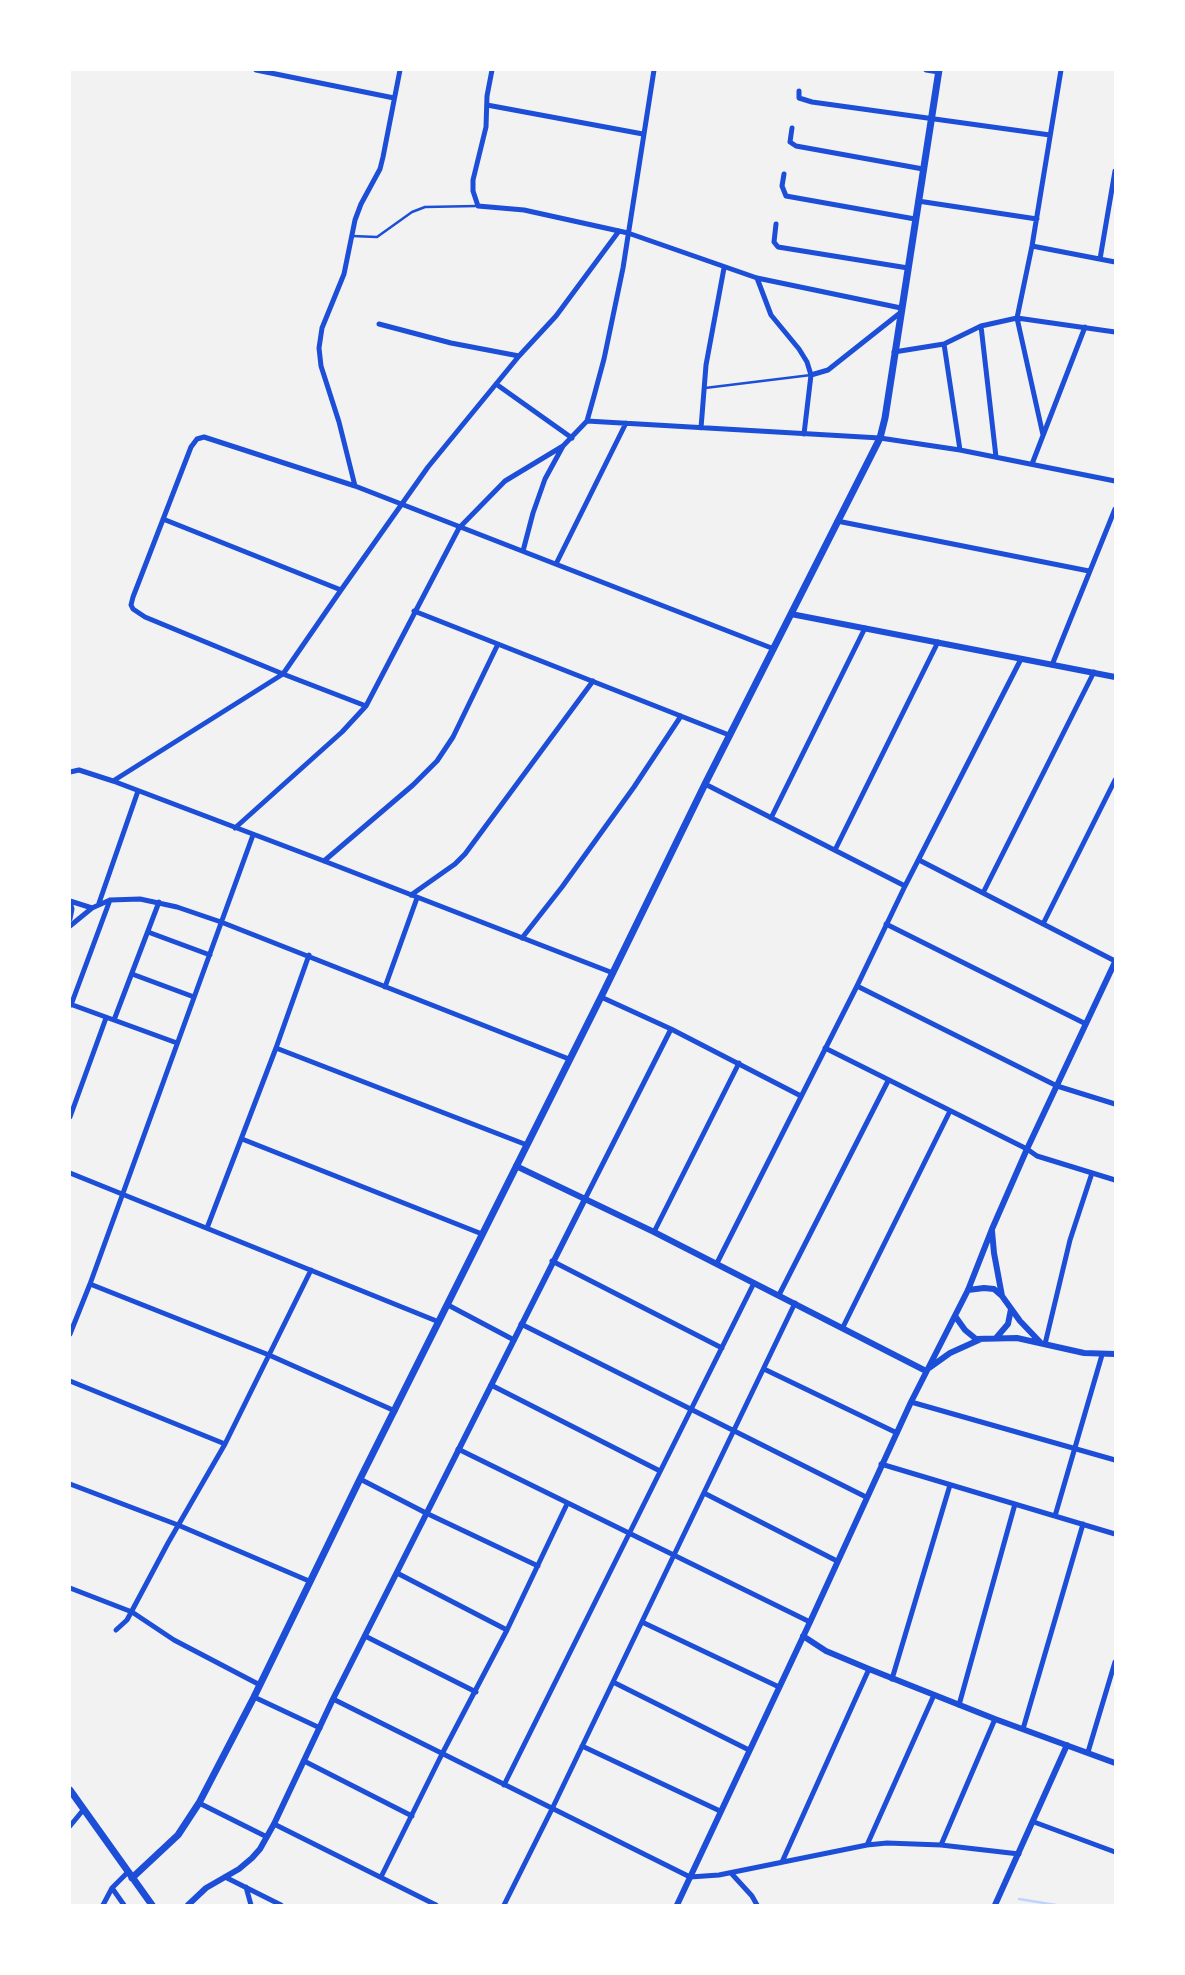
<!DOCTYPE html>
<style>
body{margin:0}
#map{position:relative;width:1185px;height:1975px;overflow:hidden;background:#f2f2f2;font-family:"IBM Plex Sans",sans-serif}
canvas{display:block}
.frame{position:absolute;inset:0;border:71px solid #fff;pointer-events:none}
</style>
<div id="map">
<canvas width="1185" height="1975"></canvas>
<div class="frame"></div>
</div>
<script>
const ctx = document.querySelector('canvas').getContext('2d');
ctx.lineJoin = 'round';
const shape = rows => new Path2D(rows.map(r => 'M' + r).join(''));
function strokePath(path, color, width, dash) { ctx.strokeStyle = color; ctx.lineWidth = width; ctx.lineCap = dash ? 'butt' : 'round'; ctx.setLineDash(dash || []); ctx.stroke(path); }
const stream = shape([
 [1019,1899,1056,1905]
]);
const service = shape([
 [352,236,377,237,412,212,425,207,477,206],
 [705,388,811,375]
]);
const minor = shape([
 [256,70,394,98],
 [492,70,487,96,486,127,473,180,473,191,478,206,524,210,628,233,757,278,901,308],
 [926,70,939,72],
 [799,91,799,98,812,102,1050,135],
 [487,105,643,134],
 [792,128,790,142,796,146,923,169],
 [784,174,782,186,786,196,915,219],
 [918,201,1037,219],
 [776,224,774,242,778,247,908,268],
 [1032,246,1115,262],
 [1100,259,1115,171],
 [757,278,771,315,799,349,807,362,811,375,804,434],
 [379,324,451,343,519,356],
 [981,326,996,457],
 [944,344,960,450],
 [894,352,944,344,981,326,1017,318,1115,332],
 [811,375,828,370,900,313],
 [496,384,572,438],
 [587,421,880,438,960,450,1115,481],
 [701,428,706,365,724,268],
 [1043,435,1017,318,1032,246,1061,70],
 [1032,464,1085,327],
 [355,486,339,422,321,366,319,348,322,328,344,274,355,220,361,204,380,169,383,157,400,70],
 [163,519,341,590],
 [837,521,1089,571],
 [523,551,533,513,545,479,563,446,587,421,594,396,604,359,623,268,654,70],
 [556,564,626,423],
 [414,611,729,735],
 [1052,665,1115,509],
 [366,706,283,674,145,617,133,609,131,605,133,597,191,447,197,439,204,437,355,486,774,649],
 [70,772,79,770,113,781,324,861,613,973],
 [113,781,283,674,341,590,428,467,519,356,556,316,619,231],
 [705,784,905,886],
 [771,818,865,628],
 [235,828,342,732,366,706,459,528,505,481,563,446],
 [835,850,938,642],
 [919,860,1115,961],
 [324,861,413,785,437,761,453,737,498,644],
 [983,893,1094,672],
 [411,895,455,864,465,854,593,681],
 [70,901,92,908],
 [70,902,72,909,70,919],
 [99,903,138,791],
 [886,924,1086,1024],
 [1043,924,1115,780],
 [70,926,92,908,110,900,140,899,177,907,221,922,569,1059],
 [148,932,210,955],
 [522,938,562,887,634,787,681,716],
 [132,974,194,997],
 [857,986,1057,1086,1115,1104],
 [385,987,417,898],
 [601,997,671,1029,801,1096],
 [70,1004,177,1043],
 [71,1005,110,900],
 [114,1020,159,902],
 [276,1048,527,1145],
 [825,1048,1027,1149,1037,1156,1115,1180],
 [70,1117,106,1018],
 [242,1139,482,1234],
 [70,1173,439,1322],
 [585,1199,671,1029],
 [207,1228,276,1048,309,955],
 [654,1232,739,1063],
 [552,1261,722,1348],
 [717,1263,857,986,905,886,1021,659],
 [90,1284,269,1355,395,1411],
 [779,1295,888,1081],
 [448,1305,514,1340],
 [521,1324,866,1497],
 [843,1327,950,1111],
 [70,1334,90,1284,253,835],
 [1045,1344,1070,1240,1092,1173],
 [764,1369,897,1433],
 [70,1381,225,1444],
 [491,1385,660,1471],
 [911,1402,1115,1460],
 [458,1449,810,1622],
 [881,1464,1115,1534],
 [360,1479,426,1513,538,1566],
 [70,1484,178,1525,309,1581],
 [704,1493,837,1561],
 [1055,1516,1102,1355],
 [397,1573,507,1630],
 [70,1588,132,1612,174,1640,260,1685],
 [642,1622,779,1687],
 [116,1630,127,1620,168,1543,225,1444,311,1270],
 [365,1636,476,1692],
 [892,1679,950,1485],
 [613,1682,749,1750],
 [254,1697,320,1728],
 [333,1699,690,1877,719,1875,867,1845,887,1843,941,1845,1019,1854],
 [959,1705,1015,1504],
 [1023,1729,1083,1524],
 [582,1746,720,1811],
 [1088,1752,1115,1662],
 [304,1761,412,1816],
 [504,1785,754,1283],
 [199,1803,267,1837],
 [1034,1822,1115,1852],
 [274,1824,436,1905],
 [70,1826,84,1809],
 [867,1845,934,1695],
 [941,1845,995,1719],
 [782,1862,869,1669],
 [731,1873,752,1896,757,1905],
 [225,1877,281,1905],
 [381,1877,442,1754,507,1630,567,1504],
 [246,1887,251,1905],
 [112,1888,124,1905],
 [103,1905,112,1888,128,1872],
 [504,1905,552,1809,795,1303]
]);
const tertiary = shape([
 [791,614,1115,677],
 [516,1166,654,1232,926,1371],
 [992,1231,994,1253,1002,1296],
 [968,1290,984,1288,994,1289,1002,1296,1020,1321,1040,1342],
 [955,1316,965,1330,976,1339,1017,1338,1084,1353,1115,1354],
 [996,1338,1008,1324,1011,1309],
 [929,1368,950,1353,981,1339],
 [803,1636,826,1651,869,1669,995,1719,1115,1763],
 [188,1905,206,1888,239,1869,252,1858,260,1849,274,1824,333,1699,585,1199],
 [677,1905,810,1622,911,1402,968,1290,992,1229,1027,1149,1115,962],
 [995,1905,1067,1745]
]);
const secondary = shape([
 [70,1790,152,1905],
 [132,1878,178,1835,199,1803,254,1697,360,1479,601,997,705,784,880,438,885,418,939,70]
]);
strokePath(stream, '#bfd3fe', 2.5);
strokePath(service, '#1d4ed8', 2.5);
strokePath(minor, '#1d4ed8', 5);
strokePath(tertiary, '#1d4ed8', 6);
strokePath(secondary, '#1d4ed8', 7);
</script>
